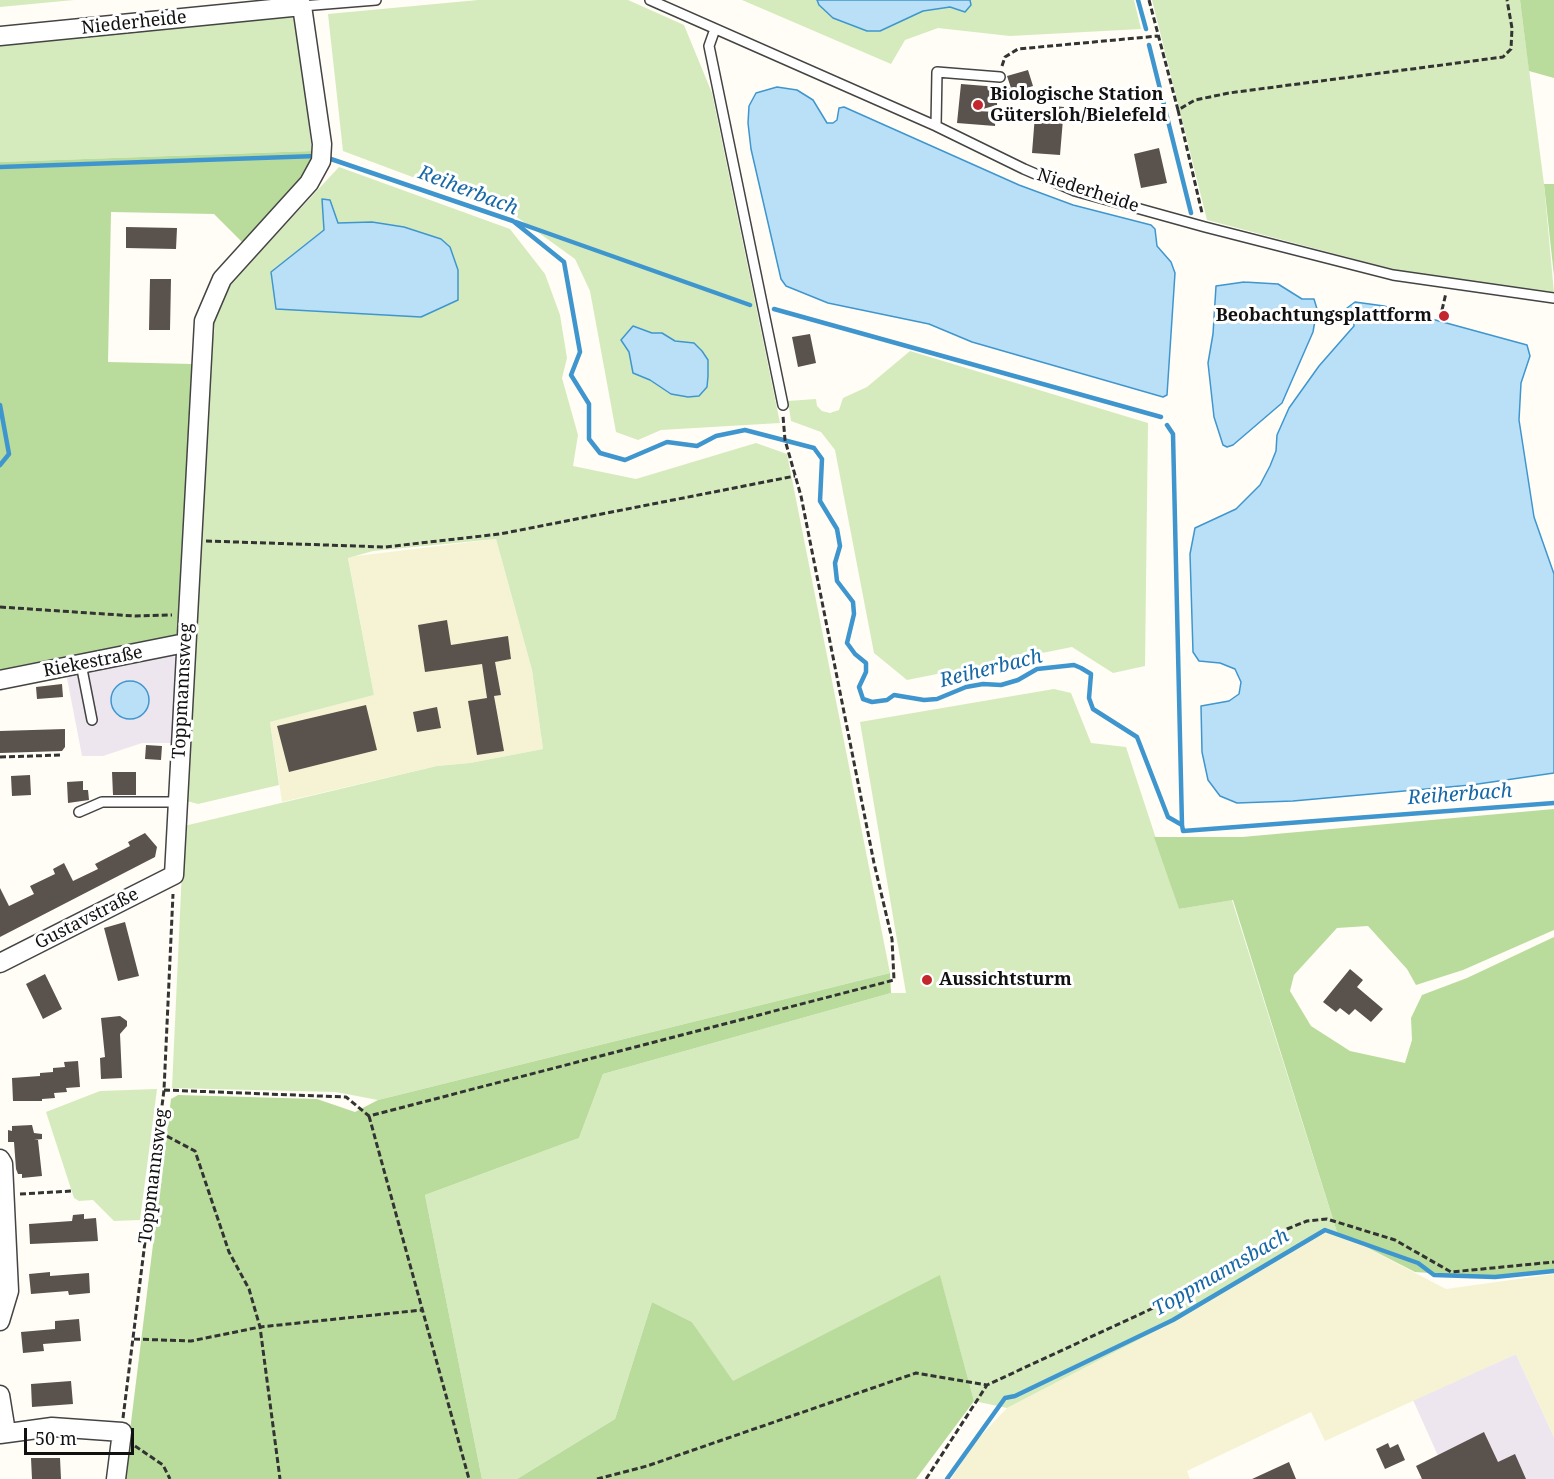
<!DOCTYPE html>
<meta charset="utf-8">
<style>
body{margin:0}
#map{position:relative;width:1554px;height:1479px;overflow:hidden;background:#fffdf5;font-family:"Noto Serif",serif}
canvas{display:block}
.scale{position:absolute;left:24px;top:1428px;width:110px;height:27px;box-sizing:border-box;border:3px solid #111;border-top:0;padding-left:8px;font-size:18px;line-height:21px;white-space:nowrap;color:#111;-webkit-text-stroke:4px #fff;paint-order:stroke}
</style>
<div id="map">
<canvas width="1554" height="1479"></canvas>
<div class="scale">50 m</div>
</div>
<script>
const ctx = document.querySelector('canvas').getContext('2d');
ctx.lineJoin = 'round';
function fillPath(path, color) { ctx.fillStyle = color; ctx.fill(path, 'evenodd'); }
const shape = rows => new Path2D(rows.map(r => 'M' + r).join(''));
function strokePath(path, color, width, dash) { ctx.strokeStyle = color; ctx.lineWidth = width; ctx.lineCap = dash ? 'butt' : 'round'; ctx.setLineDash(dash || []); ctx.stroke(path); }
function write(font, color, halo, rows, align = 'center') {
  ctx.font = font + ' "Noto Serif",serif'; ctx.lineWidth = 6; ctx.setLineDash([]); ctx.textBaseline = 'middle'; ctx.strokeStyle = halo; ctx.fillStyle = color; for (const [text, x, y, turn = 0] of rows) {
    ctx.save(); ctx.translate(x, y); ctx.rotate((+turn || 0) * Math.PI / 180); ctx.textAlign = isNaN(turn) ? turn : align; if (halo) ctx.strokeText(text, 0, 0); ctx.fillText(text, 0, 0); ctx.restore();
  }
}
const industrial = shape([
 [170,653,177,659,173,743,142,743,103,756,82,756,66,673],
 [1516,1354,1554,1437,1554,1479,1418,1479,1443,1467,1413,1400]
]);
const farmland = shape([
 [496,539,532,670,543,749,470,763,437,766,282,802,270,722,374,695,348,557],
 [1326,1232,1337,1232,1446,1289,1554,1274,1554,1437,1516,1354,1325,1441,1311,1412,1187,1471,1190,1479,951,1479,975,1442,1007,1408,1173,1322]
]);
const green = shape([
 [0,0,74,0,0,7],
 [478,0,628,0,684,25,712,93,780,423,661,430,638,440,616,432,590,291,575,259,514,215,343,151,328,14],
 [742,0,817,0,819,5,857,28,880,31,923,11,950,7,965,11,971,5,970,0,1134,0,1141,29,1010,36,938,28,905,40,891,64],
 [1152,0,1520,0,1544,184,1554,293,1400,271,1207,220],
 [293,17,297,23,312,151,0,162,0,44],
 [339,167,510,229,545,274,560,315,567,358,562,378,578,435,573,466,636,479,756,443,787,454,890,973,378,1100,336,1092,172,1088,184,826,437,766,470,763,543,749,532,670,496,539,373,551,348,558,374,695,270,722,279,785,198,804,187,801,212,321,215,334,213,319,232,282],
 [322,199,330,200,338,223,372,222,271,272,324,230],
 [910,351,1148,423,1145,666,1113,673,1072,647,907,680,874,653,835,450,821,432,791,421,788,401,816,399,817,406,822,411,830,413,839,410,843,398,867,387],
 [1054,689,1071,693,1091,743,1126,747,1179,909,1232,900,1337,1232,1325,1232,1173,1322,1007,1408,974,1401,940,1276,733,1382,692,1322,652,1302,615,1419,517,1479,482,1479,425,1195,579,1138,603,1074,891,993,906,993,860,722],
 [157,1089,140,1220,114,1221,93,1200,79,1201,74,1198,46,1112,100,1091]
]);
const forest = shape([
 [1520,0,1554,0,1554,78,1529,71],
 [312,151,310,163,303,175,245,245,214,214,111,212,108,362,192,364,179,632,173,639,0,674,0,162],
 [1544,184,1554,184,1554,276],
 [1554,809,1554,930,1463,970,1416,985,1407,969,1368,926,1337,928,1294,975,1290,991,1311,1026,1350,1051,1405,1063,1412,1040,1411,1018,1422,995,1467,978,1554,937,1554,1271,1505,1278,1415,1272,1337,1232,1233,900,1179,909,1154,837,1242,837],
 [890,973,891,993,603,1074,579,1138,425,1195,482,1479,124,1479,171,1099,178,1095,317,1099,355,1112,378,1100],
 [940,1275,974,1401,916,1479,517,1479,615,1419,652,1302,692,1322,733,1381]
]);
const water = shape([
 [817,0,970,0,971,5,965,12,950,7,923,11,880,31,867,31,833,18,819,5,817,0],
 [777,87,797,90,813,100,827,123,833,123,837,120,839,108,844,107,1019,185,1073,205,1151,225,1155,229,1157,246,1171,262,1175,273,1167,395,1163,397,972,342,929,324,828,303,786,286,781,279,751,149,748,123,749,106,756,93,777,87],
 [322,199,330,200,338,223,372,222,404,227,441,239,450,247,458,270,458,300,421,317,276,309,271,272,324,230,322,199],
 [1244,282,1278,284,1302,299,1314,299,1317,309,1313,332,1282,403,1233,445,1227,447,1223,445,1214,417,1208,363,1213,334,1216,286,1244,282],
 [1355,302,1384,306,1527,345,1530,356,1521,383,1519,420,1534,517,1554,574,1554,773,1471,785,1293,801,1237,803,1220,796,1208,780,1202,752,1201,706,1229,701,1239,694,1241,682,1235,669,1220,663,1199,661,1193,652,1190,554,1195,528,1236,509,1260,485,1270,466,1276,451,1277,435,1289,408,1319,366,1354,326,1353,317,1347,308,1355,302],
 [633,326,652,333,662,333,675,341,694,343,702,351,708,360,708,376,707,387,699,396,688,397,671,394,650,380,633,373,629,352,621,340,633,326],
 '111 700a19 19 0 1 1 38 0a19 19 0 1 1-38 0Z'
]);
const stream = shape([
 [1138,0,1146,29],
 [1149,45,1191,213],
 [325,157,513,221,564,262,580,352,571,375,589,404,589,439,600,453,625,460,667,442,697,446,716,436,745,430,814,448,822,459,820,501,837,529,840,546,835,563,837,581,853,602,854,614,847,643,855,654,866,663,866,672,859,687,863,699,872,702,887,700,894,695,924,700,937,699,966,687,983,684,1001,685,1018,680,1037,669,1074,665,1081,668,1091,674,1089,698,1093,709,1137,737,1168,817,1182,825,1183,831,1554,803],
 [0,167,317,156],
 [516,222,750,305],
 [774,309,1161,417],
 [0,405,9,454,0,465],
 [1167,425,1173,434,1182,825],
 [947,1479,1005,1398,1015,1396,1173,1320,1325,1230,1418,1263,1434,1275,1495,1277,1554,1271]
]);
const building = shape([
 [1028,70,1033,86,997,97,997,105,976,111,996,112,995,126,957,123,961,84,1011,88,1007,76],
 [1053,106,1064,107,1060,155,1032,153,1035,115,1052,116],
 [1159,148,1167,183,1141,188,1134,154],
 [126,227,177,228,176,249,126,248],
 [150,279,171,279,170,330,149,330],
 [810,334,816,363,798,367,792,337],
 [447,620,451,645,508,636,511,659,495,662,501,695,494,696,504,751,477,755,468,701,487,698,482,664,425,672,418,625],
 [62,684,63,697,37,699,36,687],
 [366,705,377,750,289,772,277,726],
 [437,707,441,728,417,732,413,712],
 [65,729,65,747,62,751,0,753,0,731],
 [146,745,162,746,161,760,145,759],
 [112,772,136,772,136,795,113,795],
 [30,775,31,795,12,796,11,776],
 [83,781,83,790,88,790,89,800,68,803,67,782],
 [145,833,157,847,155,857,0,937,0,888,9,906,34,894,30,886,55,874,53,869,64,863,73,881,98,869,95,864,130,846,128,842],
 [125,922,139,976,118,981,104,928],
 [1350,969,1363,980,1357,987,1383,1009,1371,1022,1355,1009,1349,1015,1340,1008,1336,1012,1323,1002],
 [45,974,62,1009,43,1019,26,984],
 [120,1016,127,1021,127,1026,120,1034,122,1078,101,1079,100,1058,105,1057,101,1018],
 [78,1061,80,1087,66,1088,67,1092,54,1093,55,1098,42,1099,42,1101,13,1101,12,1078,40,1076,40,1073,53,1072,53,1068,65,1067,64,1062],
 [32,1125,34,1133,42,1134,42,1139,34,1140,38,1140,42,1176,22,1178,22,1174,18,1174,16,1169,14,1142,8,1142,8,1130,12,1131,12,1126],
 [84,1214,84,1219,96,1218,98,1241,30,1244,29,1224,72,1221,73,1215],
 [50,1272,50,1276,89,1273,90,1293,69,1295,68,1291,31,1294,29,1274],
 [79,1319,81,1341,43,1344,44,1351,23,1353,21,1332,55,1329,55,1321],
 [71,1381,73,1404,32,1407,31,1384],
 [1484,1432,1498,1462,1515,1454,1526,1479,1422,1479,1416,1466],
 [1388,1443,1390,1448,1398,1444,1405,1460,1385,1469,1376,1449],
 [31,1458,60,1458,61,1479,32,1479],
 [1289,1462,1296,1479,1252,1479]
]);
const path = shape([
 [1149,0,1178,110,1195,100,1229,93,1503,57,1511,49,1512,28,1507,0],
 [1002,66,1005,57,1018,49,1158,36],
 [1178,110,1202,213],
 [1442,310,1446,293],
 [206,541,385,547,500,534,795,476],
 [0,607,135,616,172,615],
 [0,757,62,755],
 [164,1090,346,1097,369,1116,894,980,892,939,874,863,801,496,785,440,783,416],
 [369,1116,469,1479],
 [159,1132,195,1151,229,1252,249,1289,260,1327,280,1479],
 [20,1194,72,1191],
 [134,1339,191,1341,260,1327,422,1310],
 [123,1418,164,1090,173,894],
 [135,1446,163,1465,170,1479],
 [597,1479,647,1466,916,1373,987,1385,1190,1291,1287,1229,1307,1221,1327,1219,1395,1240,1451,1272,1554,1262],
 [926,1479,987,1385]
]);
const service = shape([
 [650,0,936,126,1024,169,1075,191,1205,227,1393,275,1554,298],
 [302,6,376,0],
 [715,29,709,46,783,405],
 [936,126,937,72,1000,77],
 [81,664,92,720],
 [79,812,102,802,178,802]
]);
const minor = shape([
 [0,36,302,6,322,144,321,161,309,183,222,279,204,321,174,875,0,963],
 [0,680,185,643],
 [0,1159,3,1164,9,1291,0,1321],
 [0,1395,6,1432],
 [0,1434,52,1427,122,1432,116,1479]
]);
const markers = [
 [978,105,6,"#c4262e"],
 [1444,316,6,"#c4262e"],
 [927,980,6,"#c4262e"]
];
const streetNames = [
 ["Niederheide",134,23,-6],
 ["Niederheide",1088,191,18],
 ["Riekestraße",93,662,-11],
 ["Toppmannsweg",183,691,-87],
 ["Gustavstraße",87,919,-27],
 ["Toppmannsweg",154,1176,-83]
];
const poiNames = [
 ["Biologische Station",990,95],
 ["Gütersloh/Bielefeld",990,116],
 ["Beobachtungsplattform",1432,316,"right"],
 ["Aussichtsturm",939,980]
];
const waterNames = [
 ["Reiherbach",468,191,21],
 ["Reiherbach",991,669,-14],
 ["Reiherbach",1460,795,-4],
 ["Toppmannsbach",1221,1273,-30]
];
fillPath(industrial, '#eee6ef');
fillPath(farmland, '#f6f3d4');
fillPath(green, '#d5ebbd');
fillPath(forest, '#b9dc9c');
fillPath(water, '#b9e0f7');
strokePath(water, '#3f96cf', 1.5);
strokePath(stream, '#3f96cf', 4.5);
fillPath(building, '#5a524d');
strokePath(service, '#444', 12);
strokePath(minor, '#444', 21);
strokePath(path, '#333', 3, [6, 3]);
strokePath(service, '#fff', 9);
strokePath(minor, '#fff', 18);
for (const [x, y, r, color] of markers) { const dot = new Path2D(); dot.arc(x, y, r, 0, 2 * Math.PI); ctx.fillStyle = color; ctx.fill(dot); strokePath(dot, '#fff', 2); }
write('18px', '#111', '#fff', streetNames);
write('bold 18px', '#111', '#fff', poiNames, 'left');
write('italic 20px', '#1768a6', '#fff', waterNames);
</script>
